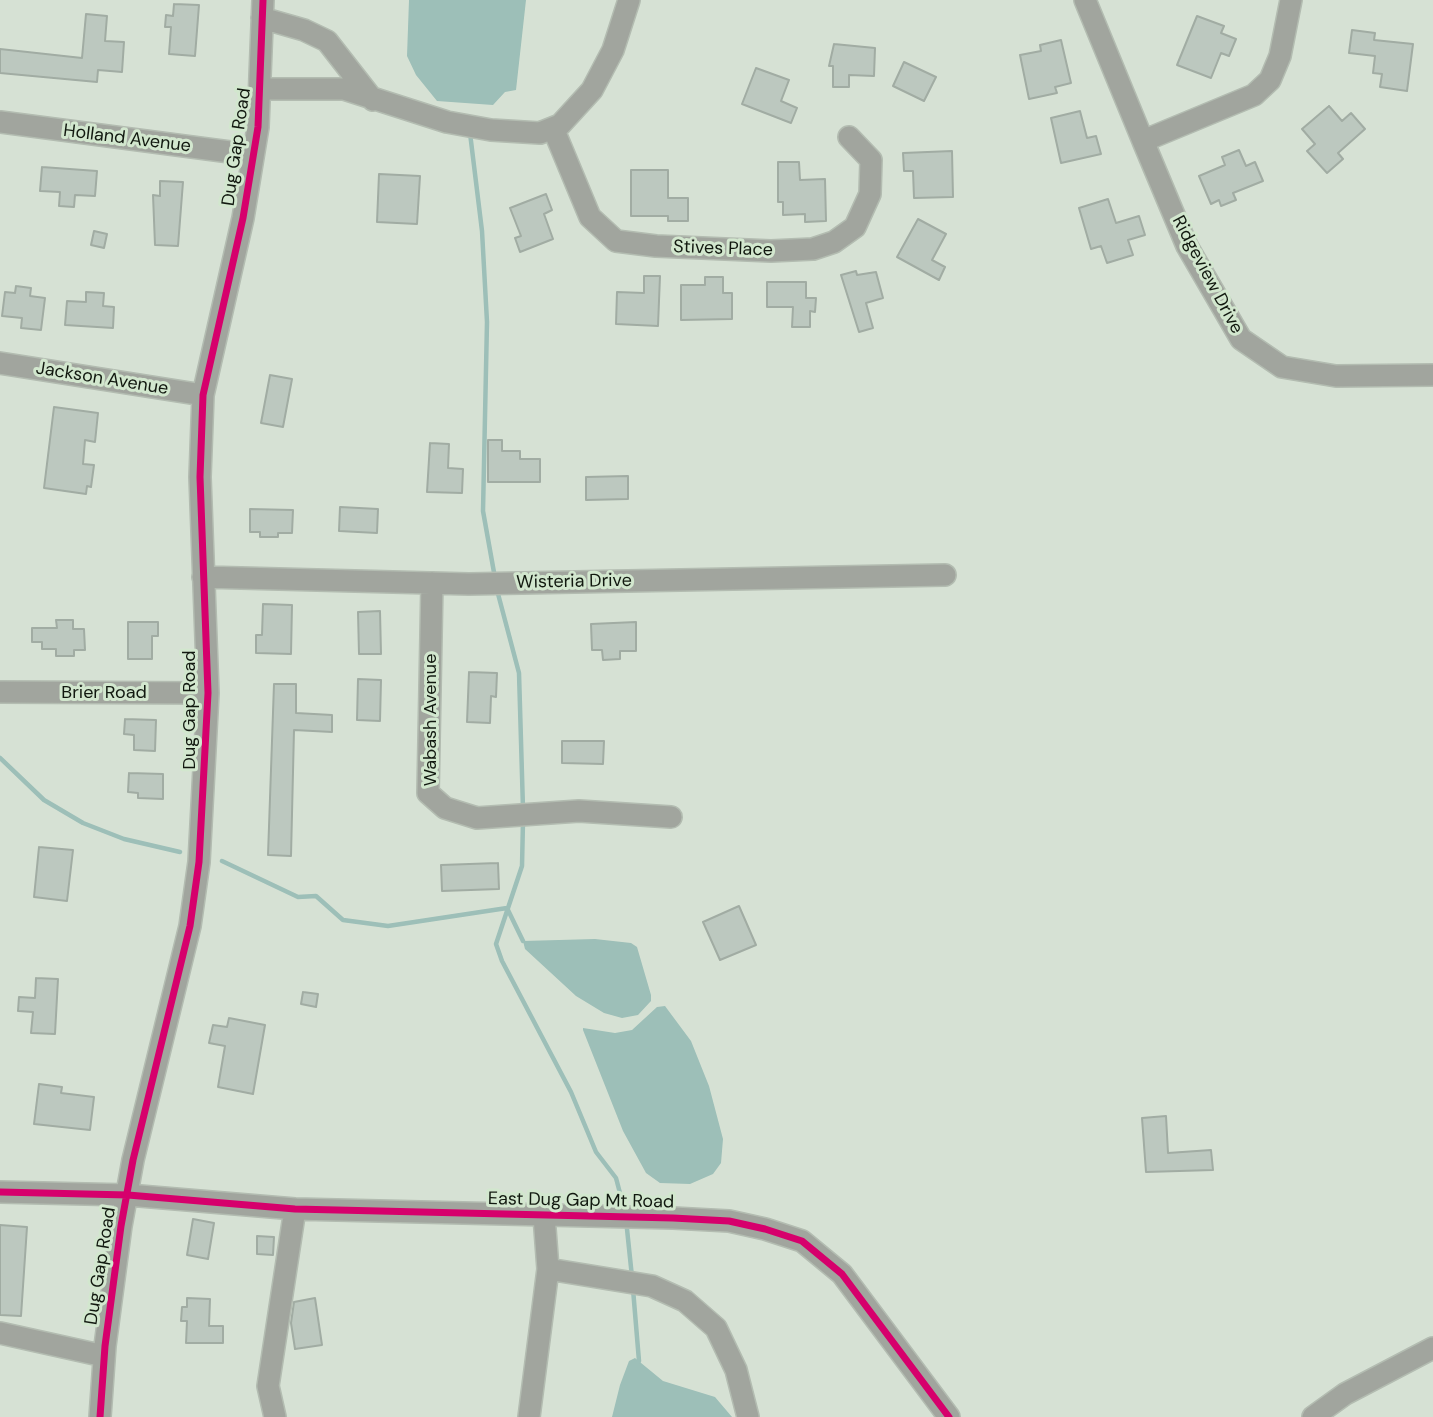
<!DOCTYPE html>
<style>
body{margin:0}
canvas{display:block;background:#d6e1d4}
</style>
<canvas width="1433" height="1417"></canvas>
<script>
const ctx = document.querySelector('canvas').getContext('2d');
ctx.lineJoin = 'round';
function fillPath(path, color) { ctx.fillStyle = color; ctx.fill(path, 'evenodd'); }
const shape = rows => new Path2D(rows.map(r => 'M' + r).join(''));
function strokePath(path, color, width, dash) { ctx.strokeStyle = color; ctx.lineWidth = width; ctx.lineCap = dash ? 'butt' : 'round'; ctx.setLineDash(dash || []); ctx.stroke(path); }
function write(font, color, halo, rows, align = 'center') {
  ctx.font = font + ' "DM Sans",sans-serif'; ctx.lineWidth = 6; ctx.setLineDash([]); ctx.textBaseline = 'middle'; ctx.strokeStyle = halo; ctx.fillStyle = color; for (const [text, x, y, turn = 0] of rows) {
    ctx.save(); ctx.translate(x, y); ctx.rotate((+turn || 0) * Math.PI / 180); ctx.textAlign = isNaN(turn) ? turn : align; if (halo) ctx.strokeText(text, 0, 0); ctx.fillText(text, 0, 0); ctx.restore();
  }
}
const water = shape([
 [409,0,526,0,516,90,505,92,493,105,437,101,416,75,407,56],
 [595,939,631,943,637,947,651,995,651,1001,638,1015,622,1018,604,1013,576,996,525,949,523,941],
 [665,1006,691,1041,709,1086,723,1139,721,1163,713,1174,690,1184,660,1183,646,1173,623,1131,583,1030,583,1028,615,1033,632,1030,657,1007],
 [635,1358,663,1381,715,1397,732,1417,612,1417,620,1385,629,1361]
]);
const stream = shape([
 [470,133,482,231,487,322,483,511,495,578],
 [497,590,519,673,523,809],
 [0,758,44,800,83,823,124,839,180,852],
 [523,821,522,866,496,944,502,961,571,1092,596,1152,616,1178,625,1212],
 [222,861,298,897,316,896,343,920,388,926,507,908],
 [507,908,523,941],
 [627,1229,632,1277],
 [633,1289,639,1361]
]);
const building = shape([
 [174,4,199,5,195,56,169,54,171,27,165,27,166,15,173,16,174,4],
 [86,14,107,16,105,41,124,42,122,72,98,70,97,82,0,73,0,49,82,58,86,14],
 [1197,16,1224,26,1221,33,1236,39,1229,56,1221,53,1211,78,1177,65,1197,16],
 [1352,30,1375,33,1374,40,1413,44,1407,91,1380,87,1382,74,1373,73,1375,56,1349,53,1352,30],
 [1061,40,1071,83,1055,87,1057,93,1029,99,1020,55,1041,51,1040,45,1061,40],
 [834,44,875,48,874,76,849,75,849,87,833,87,833,66,829,66,834,44],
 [904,62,936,77,924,101,893,86,904,62],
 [756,68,789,80,781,101,797,108,791,123,742,104,756,68],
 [1329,106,1342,121,1351,113,1365,129,1338,153,1343,159,1327,173,1307,151,1315,144,1302,129,1329,106],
 [1080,111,1087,138,1096,136,1101,154,1061,163,1051,118,1080,111],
 [1239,150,1246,166,1255,162,1263,181,1233,193,1236,200,1221,206,1219,200,1211,204,1199,176,1225,165,1222,157,1239,150],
 [952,151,953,197,914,198,913,171,904,171,903,153,952,151],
 [778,162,799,162,800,180,825,179,826,221,805,222,805,214,783,215,783,202,778,202,778,162],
 [42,167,97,171,95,196,75,195,74,207,59,206,60,192,40,191,42,167],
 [631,170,668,170,668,198,688,198,688,221,668,221,668,216,631,216,631,170],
 [379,174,420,176,417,224,377,222,379,174],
 [160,181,183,182,178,246,155,245,153,195,160,196,160,181],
 [546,194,552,210,544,214,553,239,520,252,515,238,521,236,510,208,546,194],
 [1108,199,1116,223,1139,216,1145,235,1128,240,1133,255,1107,263,1101,246,1091,249,1079,208,1108,199],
 [918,219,946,234,932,260,945,267,939,280,897,257,918,219],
 [94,231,107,234,104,248,91,245,94,231],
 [856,271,857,275,876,272,883,298,866,303,873,328,859,332,841,275,856,271],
 [644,276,660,276,658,326,616,324,617,292,644,293,644,276],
 [705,277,723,277,723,293,732,293,732,319,681,320,681,285,705,285,705,277],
 [767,282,806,282,806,298,816,298,815,312,810,311,810,327,792,327,793,307,767,307,767,282],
 [16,286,31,288,30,296,45,298,41,330,21,328,22,318,2,316,5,292,15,293,16,286],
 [86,292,104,293,103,306,114,307,113,328,65,325,67,301,86,302,86,292],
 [270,375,292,379,283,427,261,423,270,375],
 [54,407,98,413,95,442,85,440,83,464,94,465,91,487,87,486,86,494,44,488,54,407],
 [488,440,502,440,502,451,520,451,520,459,540,459,540,482,488,482,488,440],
 [430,443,449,444,448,468,463,469,462,493,427,492,430,443],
 [628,476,628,499,586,500,586,477,628,476],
 [340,507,378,509,377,533,339,531,340,507],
 [250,509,293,510,292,533,278,533,278,537,260,537,260,532,250,532,250,509],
 [263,604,292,605,291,654,256,653,256,635,262,635,263,604],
 [380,611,381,654,359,654,358,612,380,611],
 [56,620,73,620,73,629,84,629,85,650,74,650,74,656,56,656,56,649,42,649,42,642,32,642,32,628,57,628,56,620],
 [128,622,158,622,158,636,152,636,152,659,128,659,128,622],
 [636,622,636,651,620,651,620,659,603,660,602,650,592,650,591,624,636,622],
 [469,672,497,673,496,697,491,696,490,723,467,722,469,672],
 [358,679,381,680,380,721,357,720,358,679],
 [274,684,296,684,296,713,332,715,332,732,294,730,291,856,268,855,274,684],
 [125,719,156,720,155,751,134,750,134,735,124,734,125,719],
 [562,741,604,741,603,764,562,763,562,741],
 [129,773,163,774,163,799,138,798,138,793,128,792,129,773],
 [39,847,73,850,67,901,34,897,39,847],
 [498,863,499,889,442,891,441,865,498,863],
 [739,906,756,945,720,960,703,922,739,906],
 [36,978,58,979,55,1034,31,1033,33,1012,18,1011,19,997,35,998,36,978],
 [303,992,318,994,316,1007,301,1004,303,992],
 [229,1018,265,1025,253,1094,218,1087,225,1046,209,1043,213,1025,227,1027,229,1018],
 [39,1084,62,1087,61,1093,94,1097,90,1130,34,1124,39,1084],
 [1166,1116,1168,1153,1211,1150,1213,1170,1146,1172,1142,1118,1166,1116],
 [193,1219,214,1223,208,1259,187,1255,193,1219],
 [0,1225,27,1227,21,1316,0,1315,0,1225],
 [257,1236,274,1237,273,1255,257,1254,257,1236],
 [187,1298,210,1299,209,1326,223,1326,223,1343,186,1343,187,1321,181,1321,182,1307,187,1307,187,1298],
 [315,1298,322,1345,295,1349,291,1323,294,1302,315,1298]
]);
const minor = shape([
 [1085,0,1143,141,1254,95,1270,80,1280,56,1291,0],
 [262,18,304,30,327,41,373,100],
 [262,89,344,89,447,122,491,130,540,133,560,125,592,90,613,50,629,0],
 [0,122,253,155],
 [553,128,590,217,616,241,656,246,771,251,813,249,834,242,855,227,870,194,871,160,849,137],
 [1143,141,1187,246,1241,339,1282,367,1336,376,1433,375],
 [0,363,203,395],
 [203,577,469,584,945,575],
 [432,583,428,793,445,808,477,818,579,811,671,817],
 [0,692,208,693],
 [0,1192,128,1195,295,1209,673,1218,729,1221,765,1229,802,1241,842,1274,949,1417],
 [548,1269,652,1286,685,1301,716,1328,736,1370,748,1417],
 [0,1333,104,1356],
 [100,1417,105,1346,121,1226,133,1160,190,926,199,862,208,693,200,477,203,395,243,218,258,127,263,0],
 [275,1417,268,1386,295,1209],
 [529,1417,548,1269,544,1216],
 [1313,1417,1345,1394,1433,1348]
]);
const cycleway = shape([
 [0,1192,128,1195,295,1209,673,1218,729,1221,765,1229,802,1241,842,1274,949,1417],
 [100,1417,105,1346,121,1226,133,1160,190,926,199,862,208,693,200,477,203,395,243,218,258,127,263,0]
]);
const streetNames = [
 ["Holland Avenue",127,139,7],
 ["Dug Gap Road",237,147,-82],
 ["Stives Place",723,249,2],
 ["Ridgeview Drive",1207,275,62],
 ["Jackson Avenue",102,379,9],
 ["Wisteria Drive",574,582,-1],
 ["Brier Road",104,693],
 ["Dug Gap Road",190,710,-90],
 ["Wabash Avenue",431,720,-90],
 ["East Dug Gap Mt Road",581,1201,1],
 ["Dug Gap Road",101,1266,-81]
];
fillPath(water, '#9dbfb8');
strokePath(stream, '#9dbfb8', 4.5);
fillPath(building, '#bcc8bf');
strokePath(building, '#a1aca3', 2);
strokePath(minor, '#b3bcb1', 24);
strokePath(minor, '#a1a59e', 21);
strokePath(cycleway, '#d6006c', 7);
write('18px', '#11180f', '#d2e7ce', streetNames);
</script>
